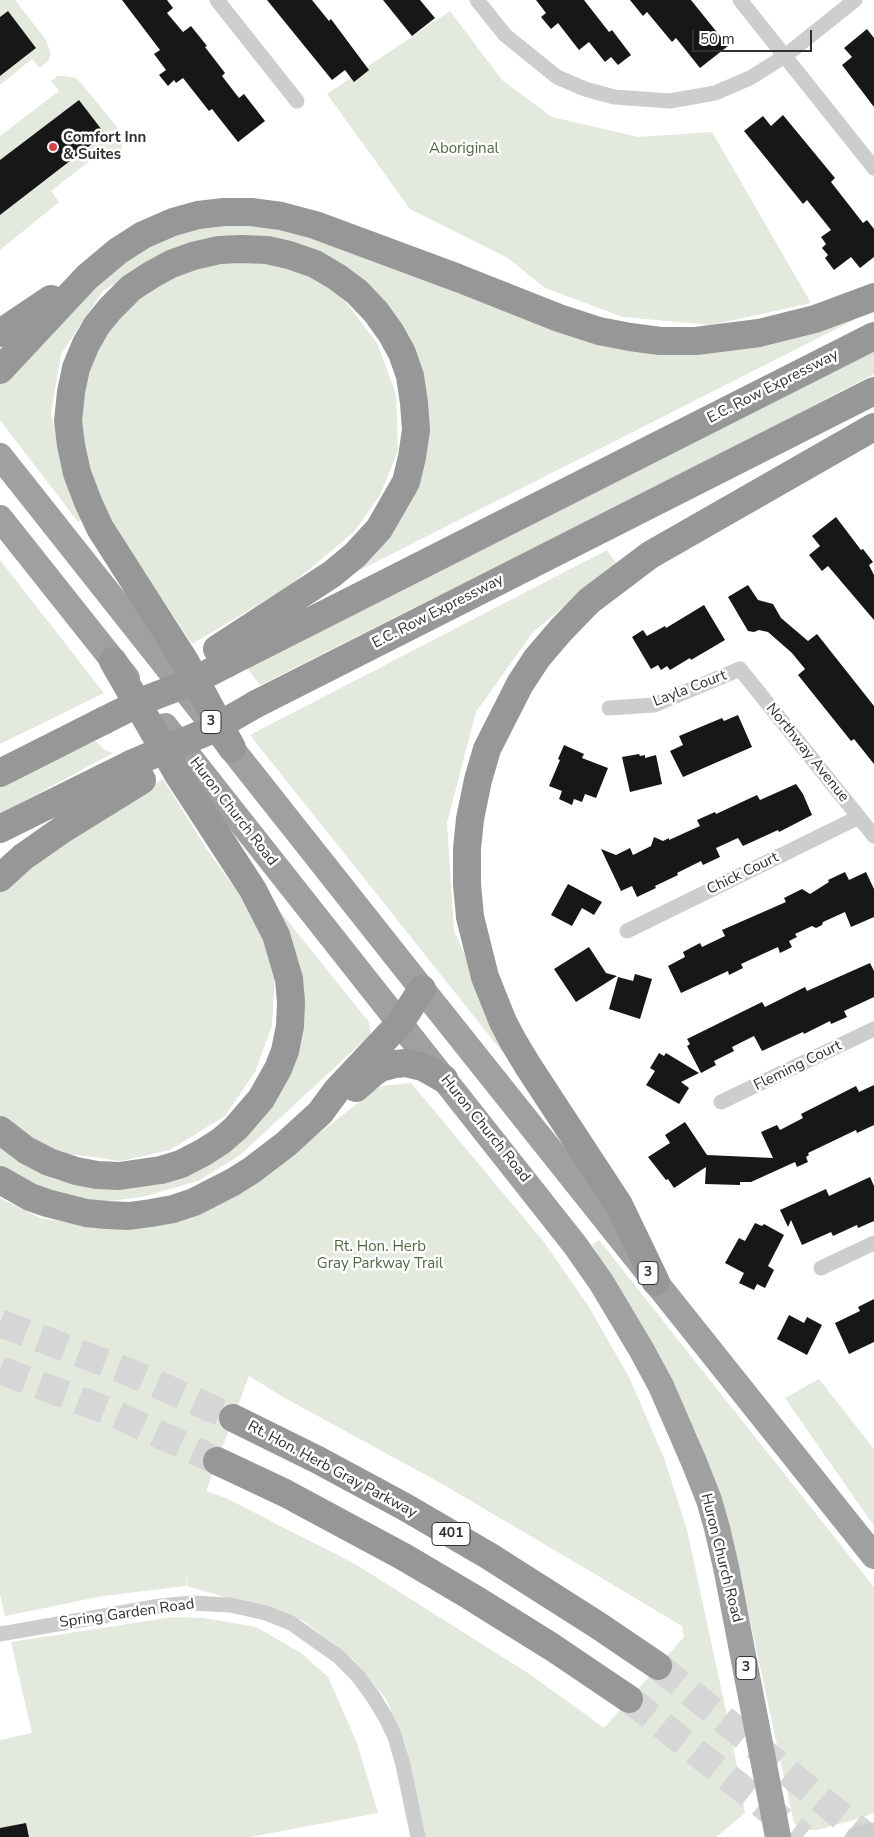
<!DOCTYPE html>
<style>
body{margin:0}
#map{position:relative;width:874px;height:1837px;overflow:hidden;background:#fff;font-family:"Nunito Sans",sans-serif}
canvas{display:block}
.scale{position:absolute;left:692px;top:30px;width:120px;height:22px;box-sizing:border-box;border:2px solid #303030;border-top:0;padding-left:6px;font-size:15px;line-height:18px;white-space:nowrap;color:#303030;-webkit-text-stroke:4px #fff;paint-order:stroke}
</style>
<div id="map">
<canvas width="874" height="1837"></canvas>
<div class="scale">50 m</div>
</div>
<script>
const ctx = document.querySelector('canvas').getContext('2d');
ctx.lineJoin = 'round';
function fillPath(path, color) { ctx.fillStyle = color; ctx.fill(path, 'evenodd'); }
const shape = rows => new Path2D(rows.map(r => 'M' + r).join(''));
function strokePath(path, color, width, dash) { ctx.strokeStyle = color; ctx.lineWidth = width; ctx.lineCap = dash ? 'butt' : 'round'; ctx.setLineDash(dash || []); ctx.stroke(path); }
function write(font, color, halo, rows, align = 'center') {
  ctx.font = font + ' "Nunito Sans",sans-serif'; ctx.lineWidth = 5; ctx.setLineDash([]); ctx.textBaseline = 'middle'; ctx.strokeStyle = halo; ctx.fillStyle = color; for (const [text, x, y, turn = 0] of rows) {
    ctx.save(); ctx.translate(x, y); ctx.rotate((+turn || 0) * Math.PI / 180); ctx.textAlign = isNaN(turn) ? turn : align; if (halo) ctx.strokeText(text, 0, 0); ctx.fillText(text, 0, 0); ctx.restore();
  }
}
const green = shape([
 [0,0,15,0,46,40,51,54,48,61,40,68,32,59,0,85,0,76,36,48,8,11,0,17],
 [450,11,502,80,552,117,638,137,712,132,811,303,711,325,623,317,545,288,508,258,410,209,327,94],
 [58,76,66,76,76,78,82,84,119,130,122,139,122,148,118,155,114,158,105,149,51,191,59,202,0,250,0,215,105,135,79,100,0,160,0,136,59,91,51,81],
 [238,222,294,229,665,352,854,312,854,320,356,572,354,566,392,531,423,402,324,259,159,256,103,291,61,354,51,414,66,482,82,520,78,522,0,420,0,385,93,282,147,240,191,228],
 [219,259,266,260,308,274,342,297,377,343,396,394,398,451,380,495,354,532,288,587,192,644,110,519,78,447,81,380,103,334,132,298,176,270],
 [874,344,874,374,716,456,260,685,246,667],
 [607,550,616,563,533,632,476,712,447,823,454,931,515,1068,250,735],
 [0,560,104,693,0,744],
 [96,741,103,749,113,753,0,814,0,786],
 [163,779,206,848,251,911,275,972,272,1026,255,1072,225,1116,170,1150,121,1161,62,1153,20,1135,0,1115,0,889,54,846],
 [275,905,369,1022,371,1034,240,1155,198,1181,142,1197,101,1202,47,1193,0,1167,0,1146,14,1159,56,1180,106,1186,198,1166,295,1050],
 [411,1083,544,1242,589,1307,629,1377,664,1458,687,1530,732,1739,745,1813,716,1837,425,1837,405,1742,386,1699,353,1659,302,1620,187,1586,187,1575,186,1586,103,1596,5,1616,0,1595,0,1198,40,1218,107,1228,272,1170,380,1086],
 [249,1376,283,1397,444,1485,583,1567,682,1626,684,1637,604,1728,531,1675,355,1564,226,1498,206,1491],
 [599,1240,874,1587,874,1813,857,1819,817,1830,803,1830,794,1823,727,1515,696,1433,670,1377,592,1245],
 [819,1379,874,1449,874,1526,785,1398],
 [173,1617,203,1618,256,1627,301,1653,328,1677,357,1743,378,1813,250,1837,0,1837,0,1740,32,1733,11,1642]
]);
const building = shape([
 [122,0,167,0,173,8,167,13,183,32,191,26,207,46,205,47,225,73,222,76,239,98,244,94,265,121,238,142,212,109,209,111,183,78,176,83,174,80,168,86,159,75,166,70,154,54,160,50],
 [267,0,312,0,329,21,331,19,369,70,354,82,345,70,332,80],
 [383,0,420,0,435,18,412,36],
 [536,0,584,0,609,32,612,30,631,55,618,65,611,57,605,62,589,42,579,50,558,23,551,29,541,17,546,13],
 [630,0,691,0,728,46,700,68,676,38,672,42,647,12,643,16],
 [8,11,36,48,0,76,0,17],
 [867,29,874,38,874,107,842,65,852,57,844,48],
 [79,100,105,134,0,215,0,160],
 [783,115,835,178,831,182,863,223,867,220,874,229,874,257,860,268,851,257,834,270,825,258,828,255,822,248,826,244,821,237,831,230,807,200,803,204,744,131,763,116,771,126],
 [836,517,861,550,863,549,873,562,869,565,874,575,874,620,828,566,822,571,809,555,820,546,812,536],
 [748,585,758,600,773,604,781,618,808,641,817,634,874,706,874,764,854,739,851,741,798,675,805,669,792,653,768,632,759,630,754,632,748,631,728,597],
 [704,605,725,640,691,660,690,658,670,670,667,666,661,670,658,665,651,669,632,637,643,630,647,636,665,626,666,628],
 [738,715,752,747,683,777,670,751,683,745,679,736,722,718,724,721],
 [564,745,584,754,582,758,608,768,596,798,585,794,582,802,574,799,572,805,559,799,562,791,549,786,560,760,558,759],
 [639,754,640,756,645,755,645,758,656,755,662,784,630,792,622,757],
 [796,784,803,794,812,815,779,832,778,830,743,846,738,838,716,848,720,857,703,865,701,861,677,873,678,875,655,886,656,888,637,897,632,886,621,891,601,849,616,855,630,848,633,855,651,846,654,837,663,841,669,838,669,840,700,826,697,820,715,812,716,814,757,795,760,800],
 [845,872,849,880,866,872,874,889,874,917,851,927,845,912,823,922,822,925,816,928,812,926,795,934,797,937,789,941,792,947,780,953,778,947,741,964,743,968,729,975,728,971,681,993,668,966,685,957,683,952,700,943,702,947,725,936,722,930,786,902,784,898,802,889,810,894,829,882,828,880],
 [568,884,602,902,594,915,582,908,572,926,551,915],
 [589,947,606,973,617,976,576,1002,554,969],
 [870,963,874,971,874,997,844,1011,847,1017,831,1024,830,1021,804,1034,803,1032,762,1051,754,1036,732,1047,734,1051,714,1061,716,1065,701,1073,687,1046,690,1044,687,1039,762,1002,765,1007,805,987,807,991],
 [635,974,652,979,640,1019,609,1009,618,977,633,981],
 [659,1053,664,1056,666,1053,699,1073,681,1082,689,1088,679,1104,646,1085,655,1071,650,1068],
 [874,1085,874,1125,857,1133,856,1130,808,1153,809,1155,806,1157,808,1162,797,1167,795,1162,751,1182,740,1182,740,1185,705,1184,706,1167,674,1188,668,1179,666,1180,648,1157,670,1143,665,1135,685,1122,707,1155,773,1158,761,1132,777,1125,780,1130,803,1118,801,1114,856,1086,859,1092],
 [870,1177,874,1186,874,1221,858,1228,857,1225,833,1236,831,1232,802,1245,791,1220,788,1227,780,1210,826,1189,829,1196],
 [755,1223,762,1226,764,1224,784,1235,768,1266,774,1270,765,1288,757,1284,754,1290,739,1283,744,1273,725,1263,739,1238,745,1241],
 [874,1299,874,1342,849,1354,835,1323,860,1311,858,1307],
 [789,1315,804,1323,807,1317,822,1325,807,1355,777,1339],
 [26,1823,29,1837,0,1837,0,1828]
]);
const motorwayTunnel = shape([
 [0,1323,129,1372,233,1418],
 [0,1370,113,1413,217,1461],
 [658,1666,867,1837],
 [629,1699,803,1837]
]);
const minor = shape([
 [217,0,297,101],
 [477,0,505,35,557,77,585,89,614,97,670,101,715,93,750,78,785,56,855,0],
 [740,0,874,168],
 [609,708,654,705,740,669,874,836],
 [627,931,859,817],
 [721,1102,874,1029],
 [821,1268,874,1243],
 [0,1634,160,1606,192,1603,230,1605,266,1613,291,1623,339,1657,357,1675,372,1695,386,1718,395,1737,403,1765,418,1837]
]);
const tertiary = shape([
 [855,1837,874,1832]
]);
const trunk = shape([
 [0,456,422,989,874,1556],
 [0,518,127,678],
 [165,726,575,1245,601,1282,641,1349,661,1386,694,1462,709,1500,717,1528,726,1567,778,1837]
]);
const motorway = shape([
 [0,333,51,299],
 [0,370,87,277,118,251,143,235,173,222,198,215,224,212,251,212,281,216,315,225,458,278,559,318,599,331,630,337,660,341,696,341,759,333,815,319,874,297],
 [217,649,332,574,355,555,379,529,406,482,412,457,416,430,414,403,410,376,402,353,391,333,376,312,357,292,337,277,315,264,289,255,267,250,241,249,219,250,193,256,171,264,151,275,131,288,110,309,97,325,86,344,76,368,71,392,68,421,71,445,77,473,88,502,100,528,185,661,232,748],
 [228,663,874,336],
 [256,704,874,391],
 [0,773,103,721],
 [0,829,131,764],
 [0,878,23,857,63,829,142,780],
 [356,1088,373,1073,380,1068,395,1064,406,1063,423,1067,444,1079],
 [0,1130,26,1150,49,1162,76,1171,97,1175,119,1176,161,1170,181,1164,204,1152,221,1141,236,1128,261,1099,278,1069,285,1051,290,1026,291,1002,289,979,276,935,253,890,179,776,113,661],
 [0,1180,30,1197,47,1203,86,1213,107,1215,129,1216,151,1213,173,1209,194,1202,233,1182,252,1170,286,1144,320,1113,337,1090,400,1023,422,989],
 [656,1282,619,1205,528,1066,513,1041,503,1022,485,977,470,917,467,884,467,849,470,819,478,780,487,749,520,684,537,658,561,630,589,601,650,555,874,427],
 [233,1418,318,1460,405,1507,489,1556,599,1626,658,1666],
 [217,1461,285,1493,404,1557,470,1596,552,1647,629,1699]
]);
const motorwayBridge = shape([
 [103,721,147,699,189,683,228,663],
 [131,764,211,730,256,704]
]);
const markers = [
 [53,147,5,"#d44646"]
];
const shields = [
 [211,722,20],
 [648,1273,20],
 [451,1534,38],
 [746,1668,20]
];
const shieldNames = [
 ["3",211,722],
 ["3",648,1273],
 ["401",451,1534],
 ["3",746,1668]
];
const poiNames = [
 ["Comfort Inn",63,138],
 ["& Suites",63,155]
];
const parkNames = [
 ["Aboriginal",464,149],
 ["Rt. Hon. Herb",380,1247],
 ["Gray Parkway Trail",380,1264]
];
const streetNames = [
 ["E.C. Row Expressway",773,387,-27],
 ["E.C. Row Expressway",438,612,-27],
 ["Layla Court",690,689,-21],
 ["Northway Avenue",807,753,51],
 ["Huron Church Road",233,812,52],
 ["Chick Court",743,874,-26],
 ["Fleming Court",798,1066,-26],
 ["Huron Church Road",485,1129,51],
 ["Rt. Hon. Herb Gray Parkway",332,1470,28],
 ["Huron Church Road",721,1558,76],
 ["Spring Garden Road",127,1614,-8]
];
fillPath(green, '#e3e9dd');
fillPath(building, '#171717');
strokePath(motorwayTunnel, '#d6d6d6', 28, [28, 14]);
strokePath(minor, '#cdcdcd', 15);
strokePath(tertiary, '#cdcdcd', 19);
strokePath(trunk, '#a0a0a0', 26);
strokePath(motorway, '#979797', 28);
strokePath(motorwayBridge, '#979797', 28);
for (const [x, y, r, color] of markers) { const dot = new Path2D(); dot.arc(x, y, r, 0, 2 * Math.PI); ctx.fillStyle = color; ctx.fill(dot); strokePath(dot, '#fff', 2); }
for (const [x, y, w] of shields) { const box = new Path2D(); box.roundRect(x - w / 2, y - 11.5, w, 23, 4); ctx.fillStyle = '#fff'; ctx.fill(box); strokePath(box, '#303030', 1); }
write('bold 14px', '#303030', null, shieldNames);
write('bold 15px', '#303030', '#fff', poiNames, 'left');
write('15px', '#516842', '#fff', parkNames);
write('15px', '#303030', '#fff', streetNames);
</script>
